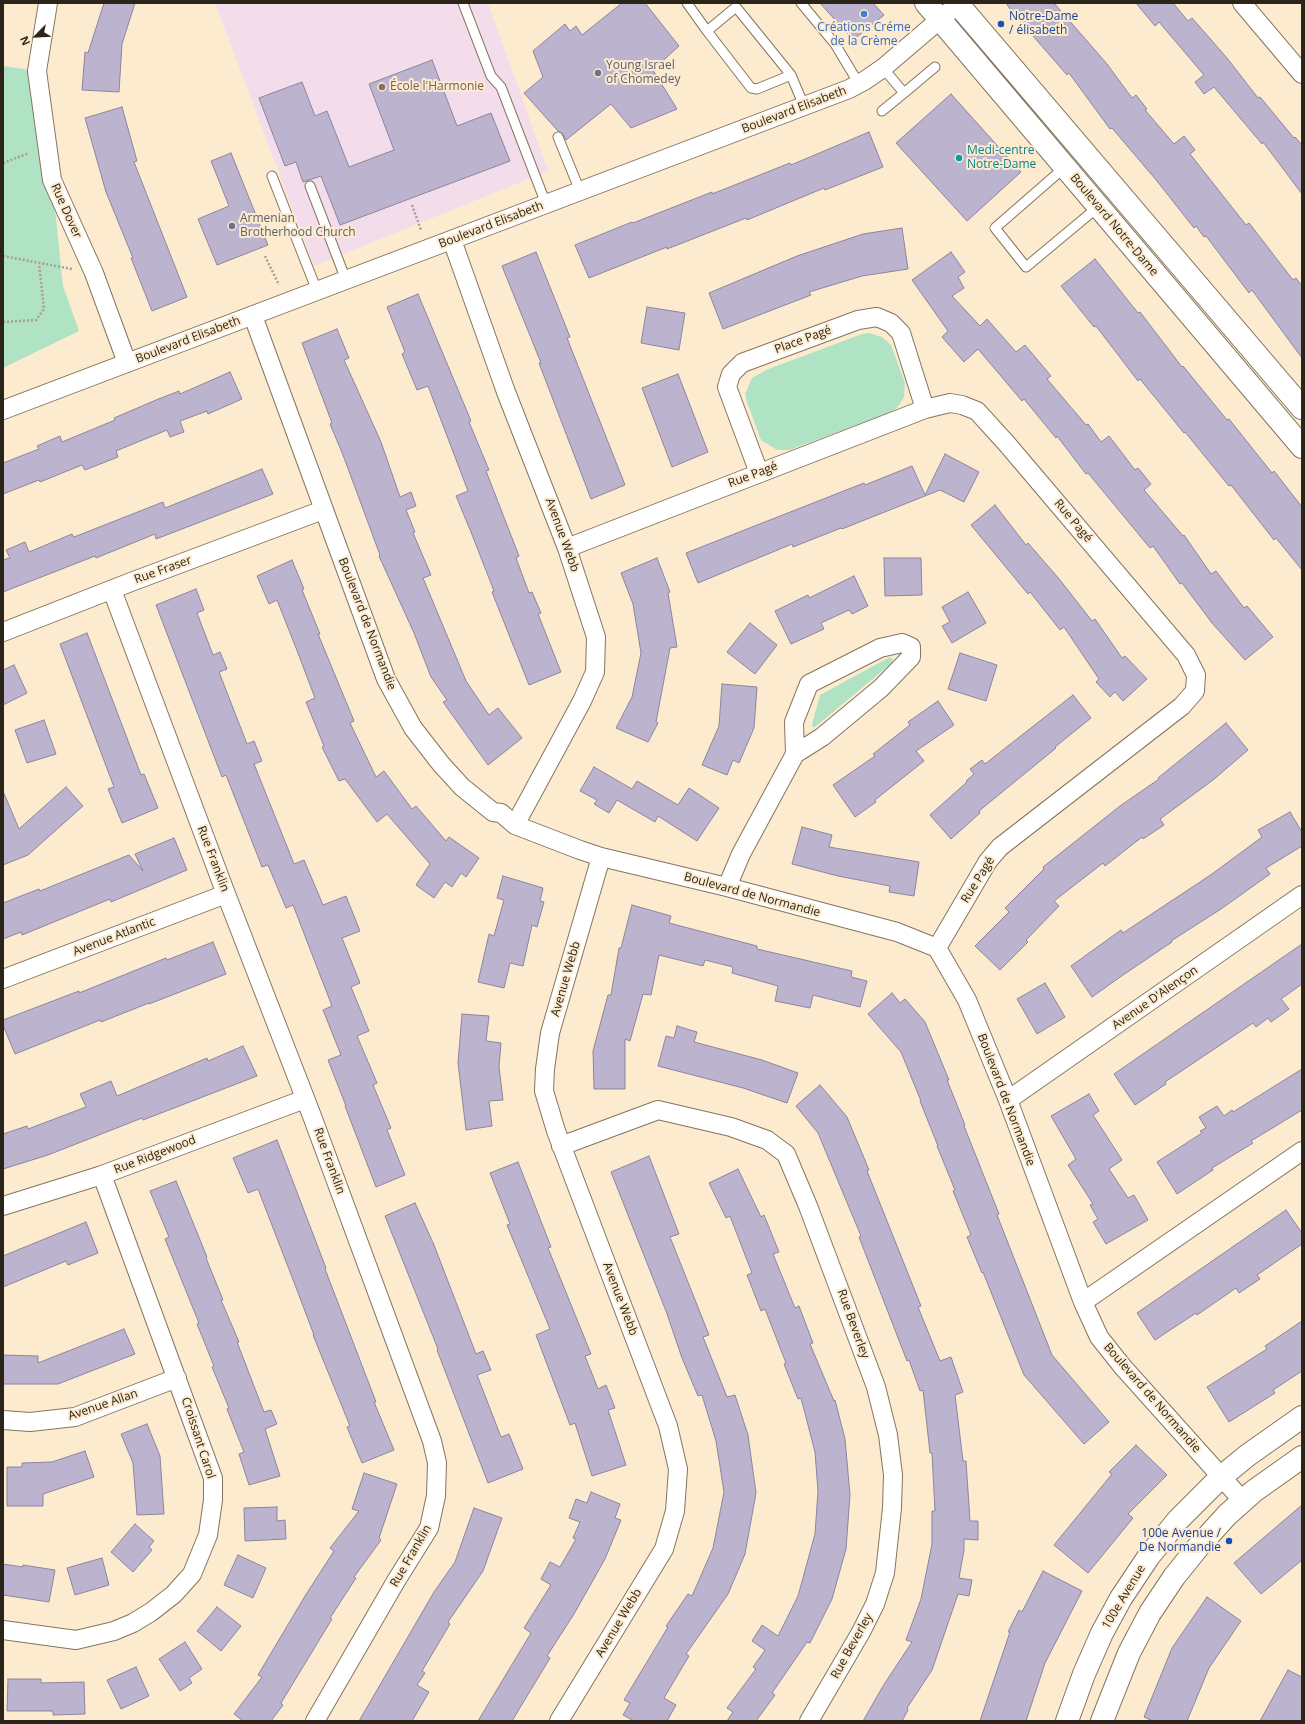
<!DOCTYPE html>
<meta charset="utf-8">
<style>
body{margin:0}
#map{position:relative;width:1305px;height:1724px;overflow:hidden;background:#fdebd0;font-family:"Open Sans",sans-serif}
canvas{display:block}
.frame{position:absolute;inset:0;border:4px solid #2a2419;pointer-events:none}
.north{position:absolute;left:16px;top:16px;width:40px;height:40px;-webkit-text-stroke:3px #fdebd0;paint-order:stroke;rotate:246deg;font-size:11px;font-weight:700;line-height:16px;text-align:center;color:#2a2419}
.north::after{content:'';display:block;margin:auto;width:14px;height:18px;background:#2a2419;clip-path:polygon(50% 0,100% 100%,50% 72%,0 100%)}
</style>
<div id="map">
<canvas width="1305" height="1724"></canvas>
<div class="frame"></div>
<div class="north">N</div>
</div>
<script>
const ctx = document.querySelector('canvas').getContext('2d');
ctx.lineJoin = 'round';
function fillPath(path, color) { ctx.fillStyle = color; ctx.fill(path, 'evenodd'); }
const shape = rows => new Path2D(rows.map(r => 'M' + r).join(''));
function strokePath(path, color, width, dash) { ctx.strokeStyle = color; ctx.lineWidth = width; ctx.lineCap = dash ? 'butt' : 'round'; ctx.setLineDash(dash || []); ctx.stroke(path); }
function write(font, color, halo, rows, align = 'center') {
  ctx.font = font + ' "Open Sans",sans-serif'; ctx.lineWidth = 4; ctx.setLineDash([]); ctx.textBaseline = 'middle'; ctx.strokeStyle = halo; ctx.fillStyle = color; for (const [text, x, y, turn = 0] of rows) {
    ctx.save(); ctx.translate(x, y); ctx.rotate((+turn || 0) * Math.PI / 180); ctx.textAlign = isNaN(turn) ? turn : align; if (halo) ctx.strokeText(text, 0, 0); ctx.fillText(text, 0, 0); ctx.restore();
  }
}
const education = shape([
 [215,3,488,3,548,171,314,266]
]);
const green = shape([
 [3,66,37,71,52,180,63,286,79,331,3,368],
 [869,333,882,337,891,345,905,383,904,397,897,408,889,413,789,450,777,450,761,440,747,402,745,394,752,378,766,370,862,334],
 [890,657,892,658,893,662,815,727,813,727,812,724,820,695]
]);
const building = shape([
 [104,3,135,3,122,44,119,92,82,90,85,52,88,53,104,3],
 [622,3,645,3,679,46,653,70,677,109,631,128,611,104,566,140,562,133,558,131,524,93,543,77,533,51,565,24,570,31,576,26,582,35,622,3],
 [820,3,873,3,884,15,853,40,820,3],
 [1006,3,1054,3,1107,64,1132,98,1136,95,1147,109,1145,110,1174,144,1184,136,1195,150,1190,154,1246,225,1249,223,1293,280,1296,278,1302,286,1302,358,1252,290,1249,293,1206,236,1204,237,1196,226,1194,228,1157,181,1112,128,1110,129,1069,73,1067,75,1019,20,1018,21,1006,3],
 [1136,3,1173,3,1188,21,1192,18,1227,58,1258,98,1260,97,1294,138,1295,137,1302,145,1302,194,1263,142,1262,144,1214,87,1204,94,1195,82,1204,75,1159,22,1155,26,1136,3],
 [432,60,457,126,491,113,510,161,340,225,321,176,303,182,296,162,285,166,259,98,302,82,315,116,327,111,349,167,394,150,369,84,432,60],
 [951,94,1021,172,967,221,896,143,951,94],
 [122,107,137,161,134,162,187,297,152,311,131,258,133,258,106,192,85,118,122,107],
 [869,132,883,167,825,190,824,188,747,220,746,218,667,249,667,247,589,278,575,245,632,222,633,223,712,192,712,194,790,163,791,165,869,132],
 [231,153,268,245,217,265,198,219,229,206,211,161,231,153],
 [902,228,908,269,862,276,809,292,811,295,723,329,709,293,797,256,863,234,902,228],
 [536,252,570,337,567,338,625,485,591,499,539,363,541,363,502,266,536,252],
 [951,252,965,272,958,277,964,288,952,296,980,326,987,319,1016,352,1025,345,1051,376,1047,379,1086,425,1088,424,1101,442,1109,436,1135,470,1138,468,1151,484,1144,490,1183,536,1184,535,1211,574,1216,571,1244,608,1247,606,1273,637,1245,660,1212,623,1182,583,1180,584,1153,546,1150,548,1088,473,1086,474,1057,436,1056,438,1024,399,1022,401,978,349,964,362,942,337,948,331,912,280,951,252],
 [1095,259,1138,313,1140,312,1182,367,1183,366,1227,420,1229,419,1272,473,1274,471,1302,507,1302,570,1276,538,1274,540,1231,485,1229,486,1185,432,1184,433,1140,379,1138,381,1096,326,1094,327,1061,286,1095,259],
 [418,294,471,421,469,422,489,470,486,471,519,556,516,558,529,593,532,592,541,613,538,614,561,672,529,685,492,592,494,591,471,532,456,496,468,491,428,386,417,390,402,354,405,352,387,307,418,294],
 [647,307,685,313,679,350,641,343,647,307],
 [337,329,349,358,344,360,381,442,400,497,411,492,416,506,406,510,415,532,413,533,431,575,423,578,466,681,489,715,498,708,522,738,488,765,443,702,447,700,431,677,414,633,379,556,380,555,343,455,330,424,332,423,302,343,337,329],
 [230,372,242,399,208,414,207,411,180,421,184,432,170,437,167,430,116,451,118,457,85,470,82,465,40,482,39,480,3,494,3,463,39,449,37,446,60,436,62,442,115,420,114,418,156,400,179,391,180,394,230,372],
 [678,374,708,452,672,467,642,388,678,374],
 [945,454,979,472,964,502,940,490,842,529,841,528,793,547,792,544,698,583,686,553,864,483,865,485,912,466,925,495,945,454],
 [262,469,273,494,156,539,155,534,96,558,95,556,3,592,3,560,10,558,6,550,25,542,29,552,72,534,74,537,163,502,165,508,262,469],
 [995,505,1026,545,1028,543,1060,580,1092,621,1095,619,1122,658,1125,656,1147,679,1123,701,1115,692,1110,697,1096,682,1099,679,1064,627,1060,630,1030,592,1028,594,971,525,995,505],
 [657,558,670,592,668,593,677,647,670,648,656,722,658,723,648,742,616,728,632,697,641,653,633,604,621,573,657,558],
 [884,558,921,558,922,595,885,596,884,558],
 [292,560,304,589,302,590,320,634,318,634,354,721,350,723,376,777,384,771,412,809,416,806,446,841,449,837,479,858,466,877,461,873,452,887,445,882,434,898,416,885,430,864,387,814,377,822,345,779,339,781,322,747,324,746,306,702,315,698,298,653,277,600,269,604,257,576,292,560],
 [854,576,868,606,852,614,849,610,821,623,824,629,791,644,775,611,808,595,809,598,854,576],
 [196,589,204,610,197,613,213,655,220,652,227,669,219,672,247,744,254,741,262,761,254,764,294,864,304,860,323,905,346,896,360,931,342,938,360,983,351,987,369,1031,357,1036,377,1083,373,1085,391,1128,387,1130,405,1175,376,1187,345,1106,346,1106,328,1060,341,1055,323,1010,332,1006,293,905,286,908,268,865,262,867,226,775,222,777,156,605,196,589],
 [968,592,986,623,952,643,942,626,950,622,942,607,968,592],
 [750,623,777,645,755,674,727,652,750,623],
 [87,633,141,775,144,774,158,808,122,823,108,789,114,787,60,644,87,633],
 [960,653,997,665,986,701,948,689,960,653],
 [14,665,27,693,3,705,3,670,14,665],
 [722,684,757,687,754,728,739,763,733,760,727,775,702,765,719,726,722,684],
 [1073,695,1091,718,1055,747,1056,748,979,811,980,813,951,839,930,815,967,782,966,781,974,774,970,769,982,760,985,764,1073,695],
 [938,701,954,725,916,751,924,761,875,800,876,802,855,817,833,785,875,756,873,754,910,725,908,722,938,701],
 [44,720,56,754,27,763,15,730,44,720],
 [1226,723,1248,750,1213,780,1160,819,1164,825,1143,839,1142,837,1105,866,1103,863,1054,901,1059,906,1026,940,1028,942,1000,970,975,946,1009,912,1005,908,1044,869,1043,867,1120,806,1159,779,1158,778,1226,723],
 [594,767,632,789,637,781,678,805,689,788,719,808,697,841,658,816,655,822,617,800,609,813,594,804,597,800,580,791,594,767],
 [66,787,83,806,28,855,3,865,3,791,19,829,66,787],
 [1290,812,1302,832,1302,846,1266,868,1270,874,1221,909,1171,941,1172,942,1123,975,1092,997,1071,966,1121,930,1123,933,1212,874,1262,837,1258,830,1290,812],
 [802,827,832,835,829,847,919,862,914,896,889,892,890,886,838,876,792,864,802,827],
 [174,838,187,870,111,902,110,899,22,935,21,932,3,939,3,903,39,889,40,891,129,855,143,871,135,854,174,838],
 [503,876,543,888,540,901,544,902,537,927,532,925,523,966,510,963,504,988,478,982,489,934,494,936,504,900,497,898,503,876],
 [632,905,671,916,669,923,757,946,757,949,852,971,851,977,867,981,860,1007,813,995,810,1008,775,1001,778,986,732,973,733,967,705,960,703,966,659,955,651,995,643,994,630,1041,625,1039,625,1089,594,1089,593,1051,608,995,611,995,619,948,621,948,632,905],
 [213,942,226,974,149,1004,149,1003,101,1022,100,1020,15,1054,3,1025,3,1020,79,991,79,993,166,958,167,960,213,942],
 [1302,944,1302,984,1281,999,1289,1009,1271,1022,1268,1018,1256,1027,1253,1023,1165,1082,1166,1084,1135,1105,1114,1074,1302,944],
 [1045,983,1065,1017,1037,1034,1017,999,1045,983],
 [892,993,900,1003,905,999,925,1022,949,1080,947,1080,965,1125,964,1126,999,1214,997,1215,1052,1355,1109,1422,1084,1444,1024,1375,983,1272,982,1273,967,1237,971,1235,953,1191,955,1190,937,1146,938,1146,920,1101,921,1101,901,1052,868,1014,892,993],
 [462,1014,489,1016,486,1041,501,1043,499,1067,503,1100,489,1101,492,1126,466,1130,458,1063,462,1014],
 [677,1026,697,1032,694,1042,762,1060,798,1073,787,1103,743,1088,658,1066,666,1036,674,1038,677,1026],
 [243,1046,257,1076,143,1120,142,1118,48,1155,3,1169,3,1134,27,1126,28,1129,86,1107,80,1094,111,1081,117,1096,207,1058,208,1061,243,1046],
 [1302,1069,1302,1110,1251,1141,1253,1143,1212,1168,1213,1170,1177,1194,1157,1162,1202,1133,1200,1131,1206,1128,1199,1117,1217,1106,1224,1116,1232,1110,1233,1112,1302,1069],
 [820,1085,847,1117,869,1170,867,1171,921,1306,918,1307,940,1361,951,1357,963,1392,955,1395,963,1461,966,1461,970,1521,978,1521,978,1540,964,1539,964,1550,959,1578,972,1580,969,1596,958,1594,932,1670,907,1708,908,1710,902,1721,863,1721,883,1686,912,1642,906,1640,921,1599,932,1544,932,1511,935,1511,932,1453,930,1453,923,1390,920,1391,909,1360,907,1361,859,1237,861,1236,818,1133,796,1106,820,1085],
 [1089,1094,1099,1111,1093,1115,1122,1160,1109,1169,1128,1198,1134,1195,1148,1220,1106,1244,1093,1222,1098,1219,1090,1205,1093,1204,1068,1165,1076,1159,1051,1116,1089,1094],
 [277,1140,326,1268,325,1269,376,1402,374,1402,394,1450,362,1463,347,1427,350,1426,313,1335,314,1335,297,1290,258,1189,248,1193,233,1158,277,1140],
 [649,1156,679,1234,670,1237,709,1335,703,1337,727,1397,735,1395,748,1435,756,1493,745,1554,728,1594,686,1654,689,1656,664,1698,676,1705,667,1721,634,1721,623,1715,630,1703,624,1700,668,1627,666,1626,688,1594,692,1596,713,1548,724,1492,716,1441,702,1395,698,1396,682,1358,666,1311,611,1172,649,1156],
 [518,1162,551,1247,548,1248,591,1354,585,1356,598,1389,606,1385,615,1408,608,1410,626,1465,592,1476,575,1423,570,1425,536,1335,550,1329,507,1225,510,1224,490,1173,518,1162],
 [738,1169,761,1217,764,1215,779,1252,773,1254,795,1308,799,1306,813,1343,810,1344,834,1401,835,1400,845,1439,850,1495,846,1549,832,1599,810,1643,807,1642,772,1693,775,1695,756,1721,727,1721,733,1712,727,1708,756,1669,753,1667,765,1650,752,1641,762,1625,778,1636,798,1596,815,1534,818,1491,815,1452,801,1398,798,1399,784,1364,786,1363,765,1309,761,1311,747,1275,752,1273,730,1216,726,1218,709,1183,738,1169],
 [176,1181,207,1257,206,1258,223,1300,221,1300,239,1342,237,1342,264,1412,271,1410,277,1424,265,1429,280,1476,249,1485,239,1454,244,1452,227,1409,229,1408,212,1367,214,1366,197,1324,199,1323,165,1239,169,1237,150,1191,176,1181],
 [415,1203,434,1245,476,1354,483,1351,491,1370,477,1375,501,1437,509,1434,523,1469,488,1483,437,1350,438,1349,385,1216,415,1203],
 [1286,1210,1302,1233,1302,1244,1257,1275,1260,1279,1239,1293,1236,1288,1197,1315,1196,1313,1155,1340,1137,1313,1286,1210],
 [86,1222,98,1253,68,1265,66,1261,3,1287,3,1256,86,1222],
 [1302,1321,1302,1371,1273,1390,1275,1393,1229,1422,1207,1387,1267,1349,1265,1346,1302,1321],
 [124,1329,135,1354,58,1384,3,1384,3,1355,38,1356,38,1363,124,1329],
 [147,1424,160,1456,164,1514,137,1515,133,1463,121,1434,147,1424],
 [1136,1445,1167,1475,1128,1514,1133,1518,1088,1573,1054,1545,1112,1474,1109,1472,1136,1445],
 [85,1451,94,1477,43,1494,43,1506,7,1506,7,1467,22,1467,22,1463,52,1462,85,1451],
 [364,1473,397,1484,379,1538,381,1540,354,1577,356,1578,330,1618,332,1619,281,1703,283,1705,271,1721,243,1721,234,1714,262,1677,258,1675,305,1596,334,1551,330,1548,359,1511,352,1509,364,1473],
 [591,1492,620,1504,615,1518,621,1520,605,1559,574,1614,547,1656,550,1658,512,1721,478,1721,531,1633,524,1628,551,1585,541,1579,550,1562,560,1567,576,1539,573,1538,580,1522,569,1518,576,1499,587,1503,591,1492],
 [1302,1505,1302,1560,1261,1594,1234,1563,1302,1505],
 [277,1507,277,1521,285,1520,286,1539,245,1541,244,1508,277,1507],
 [474,1508,502,1518,483,1571,448,1622,450,1624,422,1671,425,1673,417,1685,429,1692,412,1721,359,1721,434,1592,455,1562,474,1508],
 [135,1524,154,1541,149,1547,152,1550,133,1572,111,1552,135,1524],
 [238,1555,266,1568,253,1598,224,1585,238,1555],
 [102,1558,109,1585,75,1595,67,1568,102,1558],
 [3,1564,23,1567,23,1565,55,1570,49,1602,3,1595,3,1564],
 [1043,1571,1082,1591,1045,1663,1026,1721,980,1721,1010,1632,1008,1632,1019,1610,1022,1612,1043,1571],
 [1207,1597,1241,1621,1209,1668,1187,1721,1153,1721,1144,1717,1172,1648,1207,1597],
 [217,1607,241,1626,221,1651,197,1631,217,1607],
 [185,1642,202,1669,189,1678,192,1683,180,1691,159,1659,185,1642],
 [136,1667,149,1696,121,1709,107,1680,136,1667],
 [1288,1670,1302,1677,1302,1721,1260,1721,1288,1670],
 [8,1679,41,1679,41,1683,84,1682,85,1714,53,1715,53,1711,7,1711,8,1679]
]);
const path = shape([
 [3,163,29,153],
 [412,205,421,230],
 [3,256,72,269],
 [265,256,279,285],
 [3,322,36,320,44,309,39,264]
]);
const lane = shape([
 [463,3,491,76,501,87,546,204],
 [687,3,707,31],
 [801,3,835,44,859,84],
 [883,68,904,93,935,67],
 [791,75,757,89,751,88,707,31,736,7,791,75,804,106],
 [882,111,904,93],
 [558,137,580,191],
 [1065,167,995,228,1026,267,1098,207],
 [272,176,317,291],
 [310,186,346,280]
]);
const street = shape([
 [48,3,37,71,52,180,94,273,127,363],
 [1242,3,1302,74],
 [452,240,506,392,567,548,596,637,595,672,582,701,515,825],
 [253,316,386,679,413,728,441,764,462,787,493,812,501,813,515,825,580,850,601,857,727,887,897,932,937,948,967,1000,1008,1100,1083,1302,1099,1337,1122,1366,1243,1501],
 [3,410,849,89,864,81,883,68,958,4],
 [759,473,727,387,731,374,742,363,858,320,877,317,891,323,901,333,925,409],
 [567,548,925,409,950,403,962,405,977,411,1007,444,1186,655,1196,675,1195,691,1182,706,1000,847,988,861,937,948],
 [112,590,226,894,312,1116,432,1441,437,1463,436,1496,429,1528,396,1581,315,1721],
 [3,632,131,582,323,510],
 [727,887,741,854,795,754,794,722,809,684,880,648,902,643,911,647,911,657,881,688,822,737,795,754],
 [3,979,226,894],
 [1008,1100,1302,895],
 [561,1146,658,1110,731,1127,767,1140,786,1154,808,1206,876,1387,888,1435,893,1475,892,1508,885,1573,875,1604,861,1632,809,1721],
 [3,1206,102,1175,305,1099],
 [1083,1302,1302,1151],
 [3,1420,30,1422,75,1417,177,1378],
 [3,1630,76,1640,114,1631,133,1623,151,1612,174,1594,192,1574,208,1535,213,1500,213,1478,102,1175],
 [559,1721,664,1549,675,1511,678,1469,668,1426,556,1131,544,1091,545,1069,550,1033,601,857]
]);
const secondary = shape([
 [926,3,1302,447],
 [957,3,1302,408],
 [1067,1721,1084,1674,1102,1633,1121,1598,1149,1556,1178,1520,1221,1477,1248,1455,1302,1417],
 [1102,1721,1129,1653,1150,1613,1174,1577,1199,1546,1227,1515,1254,1491,1302,1457]
]);
const markers = [
 [864,14,4,"#3f7fe0"],
 [1001,24,4,"#1a4fb4"],
 [598,73,4,"#6b7280"],
 [382,87,4,"#8d6e63"],
 [959,158,4,"#0f9aa8"],
 [232,226,4,"#6b7280"],
 [1229,1541,4,"#1a4fb4"]
];
const transitNames = [
 ["Notre-Dame",1009,17],
 ["/ élisabeth",1009,31],
 ["100e Avenue /",1221,1534,"right"],
 ["De Normandie",1221,1548,"right"]
];
const shopNames = [
 ["Créations Créme",864,28],
 ["de la Crème",864,42]
];
const worshipNames = [
 ["Young Israel",606,66],
 ["of Chomedey",606,80],
 ["Armenian",240,219],
 ["Brotherhood Church",240,233]
];
const educationNames = [
 ["École l'Harmonie",390,87]
];
const streetNames = [
 ["Boulevard Elisabeth",794,110,-21],
 ["Rue Dover",66,211,66],
 ["Boulevard Elisabeth",491,225,-21],
 ["Boulevard Notre-Dame",1114,225,50],
 ["Boulevard Elisabeth",188,340,-21],
 ["Place Pagé",803,340,-20],
 ["Rue Pagé",753,475,-21],
 ["Rue Pagé",1073,521,50],
 ["Avenue Webb",562,535,70],
 ["Rue Fraser",163,570,-20],
 ["Boulevard de Normandie",367,624,69],
 ["Rue Franklin",213,859,69],
 ["Rue Pagé",978,880,-58],
 ["Boulevard de Normandie",752,895,15],
 ["Avenue Atlantic",114,937,-21],
 ["Avenue Webb",566,979,-74],
 ["Avenue D'Alençon",1155,998,-35],
 ["Boulevard de Normandie",1006,1100,69],
 ["Rue Ridgewood",155,1155,-21],
 ["Rue Franklin",329,1161,70],
 ["Avenue Webb",620,1299,69],
 ["Rue Beverley",853,1324,70],
 ["Boulevard de Normandie",1152,1398,49],
 ["Avenue Allan",103,1405,-19],
 ["Croissant Carol",198,1438,72],
 ["Rue Franklin",411,1556,-60],
 ["100e Avenue",1124,1597,-59],
 ["Avenue Webb",619,1623,-59],
 ["Rue Beverley",852,1646,-61]
];
const cultureNames = [
 ["Medi-centre",967,151],
 ["Notre-Dame",967,165]
];
fillPath(education, '#f3ddea');
fillPath(green, '#afe3c3');
fillPath(building, '#bcb3cf');
strokePath(building, '#8d849e', 1);
strokePath(lane, '#85755d', 11);
strokePath(street, '#85755d', 20);
strokePath(secondary, '#85755d', 24);
strokePath(path, '#ac9e8a', 2.5, [2, 2]);
strokePath(lane, '#fff', 9);
strokePath(street, '#fff', 18);
strokePath(secondary, '#fff', 22);
for (const [x, y, r, color] of markers) { const dot = new Path2D(); dot.arc(x, y, r, 0, 2 * Math.PI); ctx.fillStyle = color; ctx.fill(dot); strokePath(dot, '#fdebd0', 1.5); }
write('12px', '#164399', '#fdebd0', transitNames, 'left');
write('12px', '#366cbe', '#fdebd0', shopNames);
write('12px', '#5b616d', '#fdebd0', worshipNames, 'left');
write('12px', '#785e54', '#fdebd0', educationNames, 'left');
write('12px', '#2a2419', '#fdebd0', streetNames);
write('12px', '#0d838f', '#fdebd0', cultureNames, 'left');
</script>
